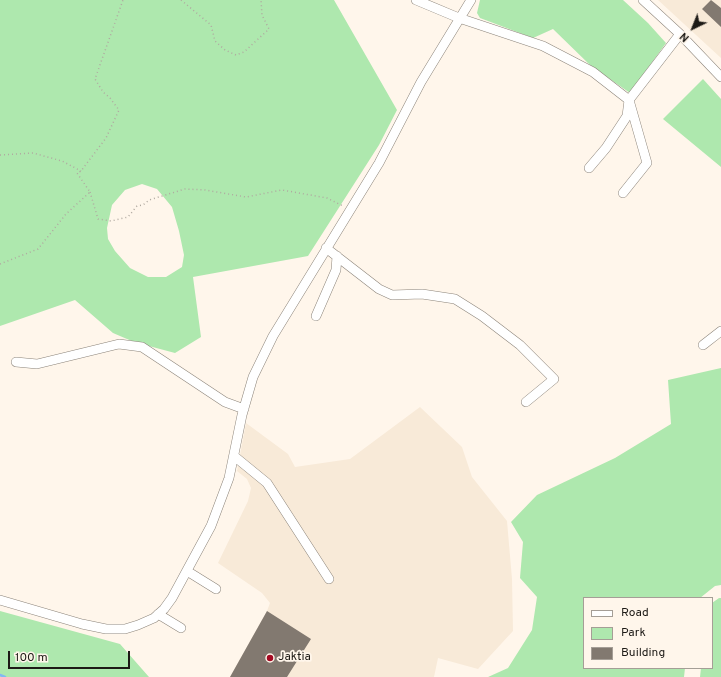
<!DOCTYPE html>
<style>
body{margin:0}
#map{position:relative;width:721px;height:677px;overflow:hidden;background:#fff6eb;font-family:Overpass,sans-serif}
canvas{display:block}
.legend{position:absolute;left:583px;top:597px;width:130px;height:72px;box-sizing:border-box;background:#fff6eb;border:1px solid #a59e96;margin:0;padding:5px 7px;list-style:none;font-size:12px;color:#1d1a16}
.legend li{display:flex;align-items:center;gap:8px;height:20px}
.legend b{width:20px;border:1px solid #a59e96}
.north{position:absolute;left:673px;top:8px;width:40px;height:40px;-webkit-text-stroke:3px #fff6eb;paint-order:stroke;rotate:223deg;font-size:11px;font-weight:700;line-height:16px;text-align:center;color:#1d1a16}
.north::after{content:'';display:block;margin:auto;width:14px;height:18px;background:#1d1a16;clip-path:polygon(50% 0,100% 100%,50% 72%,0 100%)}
.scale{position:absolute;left:8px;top:651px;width:122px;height:18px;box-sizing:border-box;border:2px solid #1d1a16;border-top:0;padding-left:5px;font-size:12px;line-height:14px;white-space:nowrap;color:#1d1a16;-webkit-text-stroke:3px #fff6eb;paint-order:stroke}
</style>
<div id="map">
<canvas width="721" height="677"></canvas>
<ul class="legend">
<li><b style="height:5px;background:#fff"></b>Road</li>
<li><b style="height:11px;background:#aee8ae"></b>Park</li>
<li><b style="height:11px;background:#827970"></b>Building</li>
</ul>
<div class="north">N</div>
<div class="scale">100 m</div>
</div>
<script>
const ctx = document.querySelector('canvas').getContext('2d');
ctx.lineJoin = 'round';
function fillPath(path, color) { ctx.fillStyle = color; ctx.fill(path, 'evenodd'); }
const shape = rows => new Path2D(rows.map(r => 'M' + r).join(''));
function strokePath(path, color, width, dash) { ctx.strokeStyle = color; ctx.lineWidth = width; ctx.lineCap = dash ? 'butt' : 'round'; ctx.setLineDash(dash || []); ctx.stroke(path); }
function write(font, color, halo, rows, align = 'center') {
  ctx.font = font + ' Overpass,sans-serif'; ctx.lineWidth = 3.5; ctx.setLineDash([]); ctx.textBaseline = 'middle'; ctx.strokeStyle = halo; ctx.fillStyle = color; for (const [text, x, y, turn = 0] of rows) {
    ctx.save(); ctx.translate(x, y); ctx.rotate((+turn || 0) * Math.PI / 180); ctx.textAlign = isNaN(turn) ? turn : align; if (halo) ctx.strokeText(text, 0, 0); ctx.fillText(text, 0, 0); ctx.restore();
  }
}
const built = shape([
 [658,0,721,0,721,58],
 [420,407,462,447,472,477,507,521,512,579,513,631,478,669,438,658,434,677,230,677,267,611,270,603,262,593,218,563,248,501,251,488,247,479,237,471,246,423,288,454,295,467,350,459]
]);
const green = shape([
 [0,0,334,0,397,110,379,145,308,256,193,277,201,337,175,353,134,342,113,333,75,300,0,326],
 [142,184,157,189,172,207,179,231,184,255,182,267,166,277,148,277,130,268,115,251,108,239,107,228,112,205,125,190],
 [480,0,623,0,648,23,666,43,630,93,591,66,553,29,533,38,480,18,477,13],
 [703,79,721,99,721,167,663,119],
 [721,368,721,585,715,586,700,598,584,598,584,668,685,668,684,677,488,677,508,668,532,630,537,597,520,578,523,542,511,522,537,495,615,458,671,424,668,380],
 [719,598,721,598,721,677,700,677,701,668,712,668,712,603],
 [0,611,120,644,149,677,0,677]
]);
const stream = shape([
 [0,675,5,677]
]);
const building = shape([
 [711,0,721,8,721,27,702,9],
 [267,611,311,639,287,677,230,677]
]);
const path = shape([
 [181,0,211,25,215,41,225,50,236,55,244,52,269,29,262,15,261,0],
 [0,155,33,153,62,161,81,171],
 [90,192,98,219,111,221,128,217,137,206,143,205,149,200,185,189,205,190,246,197,282,190,327,198,343,206],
 [0,264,38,249,66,214,90,192,77,173,81,171,106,138,119,110,110,98,103,92,95,79,123,0]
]);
const minor = shape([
 [416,0,459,18,543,46,593,72,629,100,627,116,606,148,589,168],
 [643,0,680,34,721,77],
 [623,193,647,163,629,100,680,34],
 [326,248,379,289,392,295,422,294,455,299,482,316,520,345,554,379,526,402],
 [316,316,336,270,337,256],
 [703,345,721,331],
 [16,362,37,364,119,344,142,347,225,402,244,409],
 [234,456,267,483,329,579],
 [187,571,216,589],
 [0,600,82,624,106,629,125,629,138,625,154,618,164,609,172,598,211,526,229,478,242,415,253,377,273,336,379,163,421,82,471,0],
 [158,614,181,628]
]);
const markers = [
 [270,658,4,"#a40922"]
];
const poiNames = [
 ["Jaktia",278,658]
];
fillPath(built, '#f8ead8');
fillPath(green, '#aee8ae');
strokePath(stream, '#82b8f3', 2.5);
fillPath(building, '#827970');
strokePath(minor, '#8c847a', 10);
strokePath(path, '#b0a9a0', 1.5, [1, 3]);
strokePath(minor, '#fff', 9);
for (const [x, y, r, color] of markers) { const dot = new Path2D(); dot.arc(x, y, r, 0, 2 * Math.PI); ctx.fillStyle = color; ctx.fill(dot); strokePath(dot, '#fff6eb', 1.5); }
write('12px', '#1d1a16', '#fff6eb', poiNames, 'left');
</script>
